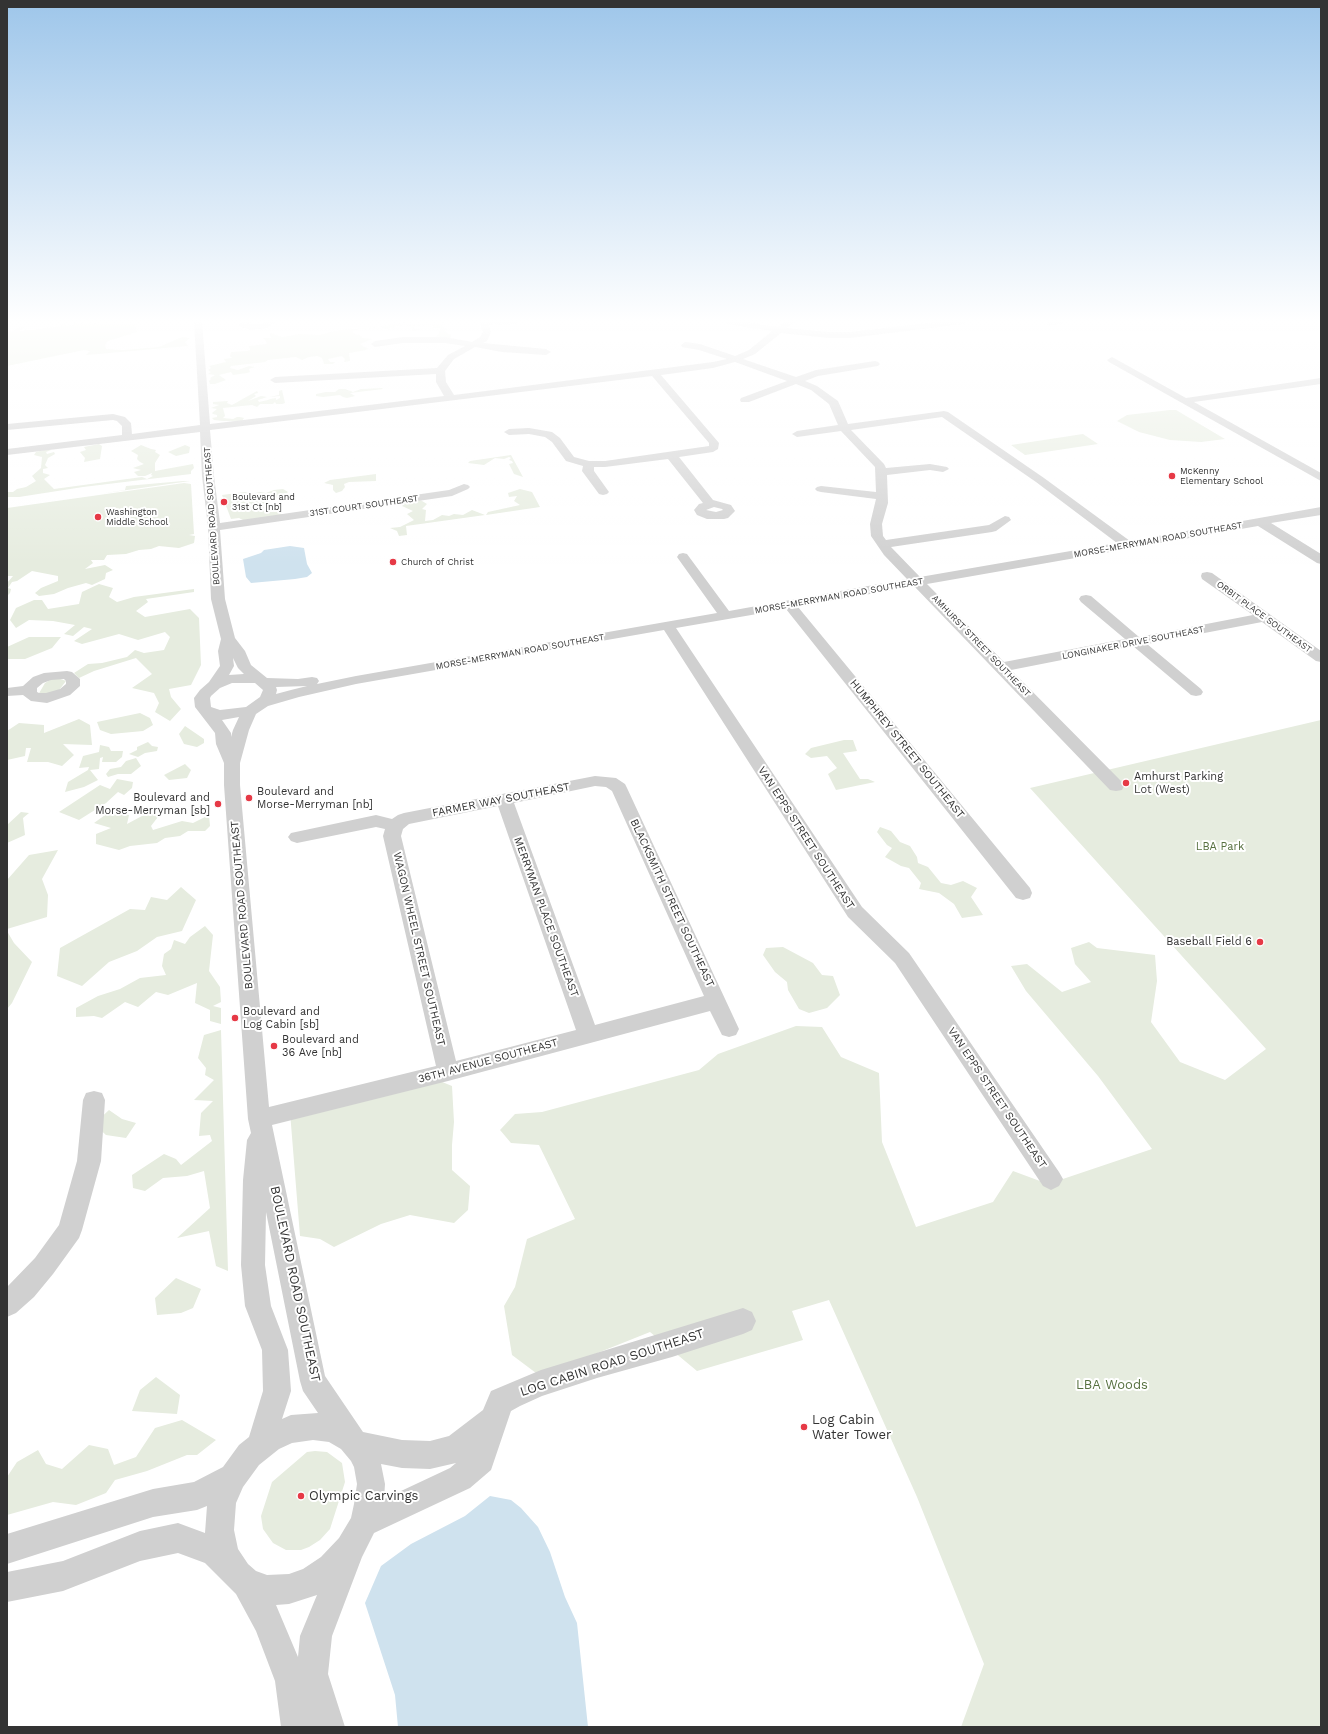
<!DOCTYPE html>
<style>
body{margin:0}
#map{position:relative;width:1328px;height:1734px;overflow:hidden;background:#fff;font-family:"Work Sans",sans-serif}
canvas{display:block}
.frame{position:absolute;inset:0;border:8px solid #333;pointer-events:none}
</style>
<div id="map">
<canvas width="1328" height="1734"></canvas>
<div class="frame"></div>
</div>
<script>
const ctx = document.querySelector('canvas').getContext('2d');
ctx.lineJoin = 'round';
function fillPath(path, color) { ctx.fillStyle = color; ctx.fill(path, 'evenodd'); }
const shape = rows => new Path2D(rows.map(r => 'M' + r).join(''));
function strokePath(path, color, width, dash) { ctx.strokeStyle = color; ctx.lineWidth = width; ctx.lineCap = dash ? 'butt' : 'round'; ctx.setLineDash(dash || []); ctx.stroke(path); }
function write(font, color, halo, rows, align = 'center') {
  ctx.font = font + ' "Work Sans",sans-serif'; ctx.lineWidth = 4; ctx.setLineDash([]); ctx.textBaseline = 'middle'; ctx.strokeStyle = halo; ctx.fillStyle = color; for (const [text, x, y, turn = 0] of rows) {
    ctx.save(); ctx.translate(x, y); ctx.rotate((+turn || 0) * Math.PI / 180); ctx.textAlign = isNaN(turn) ? turn : align; if (halo) ctx.strokeText(text, 0, 0); ctx.fillText(text, 0, 0); ctx.restore();
  }
}
const green = shape([
 [99,321,134,321,137,332,108,341,105,345,106,349,123,350,159,347,182,337,190,338,185,342,188,346,86,355,90,351,84,350,7,366,7,332,13,331,17,328,21,327,24,328,19,331,62,326,60,325,64,323,67,324,66,326,73,325,72,324,75,323,85,324,97,323],
 [412,321,453,321,441,323,445,325,442,325,443,327,448,329,444,331,447,332,446,333,451,335,451,337,449,339,436,336,439,334,440,329,433,328,432,327,436,326,432,326,432,325,413,326,414,329,421,329,416,331,412,331,411,326,405,325,390,328,389,328,391,329,388,330,380,327,355,330,352,332,355,333,354,334,359,335,363,338,372,339,360,344,364,347,368,348,366,350,349,353,350,361,344,362,345,359,342,356,328,359,330,362,335,362,333,364,324,364,322,358,317,356,309,357,302,360,296,357,268,360,265,362,231,366,230,368,238,370,249,366,255,367,249,369,250,372,247,373,233,375,231,372,219,375,226,380,215,384,210,384,209,381,211,379,210,378,215,375,208,374,211,372,208,370,211,368,209,366,226,362,224,359,232,358,230,356,231,352,247,351,250,350,249,346,267,344,266,341,263,338,271,338,270,335,271,333,282,337,300,334,319,335,339,330,377,327],
 [382,388,383,389,350,393,355,396,347,398,343,397,340,395,323,397,316,396,316,394,326,392,335,392,339,389,345,389,353,392,361,389],
 [282,390,285,403,282,404,276,404,275,402,273,404,260,404,257,407,252,405,223,408,225,416,223,418,233,419,237,417,240,417,244,418,242,421,223,421,214,420,212,418,217,417,217,415,213,414,212,413,217,409,211,408,219,405,213,404,213,402,228,401,227,403,232,405,257,391,258,393,254,394,256,396,248,401,261,396,267,397,258,400,259,402,268,400,270,399,276,398,276,400,280,398,280,396,269,397,279,395,279,391],
 [1170,410,1176,410,1225,439,1201,442,1170,440,1139,432,1117,421,1127,415],
 [1083,434,1098,444,1025,455,1011,445],
 [99,444,102,446,100,459,84,462,85,458,80,452,86,450,84,447],
 [141,445,151,449,156,450,155,452,160,455,155,463,155,473,155,471,193,464,194,468,191,471,191,474,83,487,19,497,7,497,7,492,13,492,17,489,26,487,36,481,32,476,41,468,42,457,34,455,36,452,48,449,51,450,46,452,47,454,54,452,55,454,48,458,45,465,48,468,43,469,43,473,50,475,44,479,54,489,142,477,147,479,153,476,151,475,152,473,145,476,138,476,134,472,141,470,133,468,144,464,140,462,137,459,138,455,131,451],
 [185,445,190,447,189,453,176,456,168,452],
 [511,455,523,477,514,474,509,464,513,463,512,461,509,460,511,458,509,457,504,459,495,458,484,465,468,463,470,461],
 [376,474,376,481,349,482,344,484,345,487,342,491,336,493,333,490,333,485,324,483,330,480],
 [183,481,190,481,99,494,125,490,126,486],
 [184,483,191,484,194,534,189,535,195,536,194,543,179,548,159,546,151,549,139,550,126,554,107,555,104,560,91,560,93,563,85,569,105,565,113,570,106,573,105,579,92,585,86,583,68,588,54,594,39,596,35,593,41,588,58,581,58,576,32,571,17,581,12,582,8,588,11,589,10,593,7,596,7,583,13,576,7,576,7,508],
 [283,489,288,492,281,498,267,497,268,507,283,515,245,521,239,518,231,519,222,495,245,492,251,494,260,492,266,493,274,490],
 [520,489,532,492,540,507,486,515,488,512,520,505,514,501,517,496,509,497,508,493],
 [414,499,422,501,427,504,422,509,426,510,425,521,433,520,442,515,449,516,454,514,463,515,472,510,485,515,406,526,407,535,399,536,397,531,390,528,400,527,414,520,407,514,413,511,402,506,406,501],
 [99,584,113,588,109,597,117,602,134,597,194,589,194,592,146,599,148,602,136,611,145,617,190,609,199,618,201,665,191,685,169,689,171,697,181,709,170,721,155,712,159,703,154,693,132,688,152,674,136,658,94,671,79,678,74,673,88,664,102,663,127,657,135,650,144,653,164,650,170,637,165,632,138,640,119,634,82,644,74,641,92,629,84,627,73,636,64,634,75,625,53,621,29,620,16,628,10,620,16,608,34,600,42,600,48,609,79,604,82,592],
 [29,637,61,637,52,648,25,659,7,659,7,647],
 [55,677,66,681,56,694,38,695,45,683],
 [140,713,150,718,153,725,143,731,111,734,100,730,97,722],
 [79,719,90,725,92,745,63,744,74,755,62,766,48,762,27,762,31,748,26,748,25,756,7,760,7,731,19,723,44,725,44,733],
 [1321,720,1321,1727,961,1727,984,1664,917,1497,829,1300,792,1311,803,1340,697,1371,650,1332,540,1376,512,1355,504,1306,515,1287,527,1239,575,1219,539,1145,511,1143,500,1130,515,1114,542,1112,699,1070,718,1054,796,1026,822,1027,841,1057,879,1073,882,1142,916,1227,993,1202,1013,1171,1048,1184,1152,1149,1098,1076,1026,991,1011,966,1027,964,1062,992,1091,982,1075,964,1071,948,1089,942,1097,948,1155,955,1157,981,1151,1022,1180,1062,1225,1080,1266,1049,1030,788],
 [185,726,204,739,204,743,197,747,184,744,179,734],
 [844,740,853,740,857,751,843,753,860,779,868,779,875,782,836,790,828,774,837,768,827,756,811,758,805,754,811,748],
 [148,742,152,746,158,747,157,751,145,753,138,757,129,754,137,750,137,747],
 [100,745,109,747,111,751,123,751,122,757,116,762,102,762,103,757,100,758,99,769,90,770,98,780,84,787,65,792,68,782,88,770,89,767,79,768,83,756,99,752],
 [136,758,141,766,131,774,118,774,108,777,106,774,110,769,121,767,126,761],
 [185,764,191,770,187,778,169,780,164,775],
 [117,779,133,782,132,788,124,795,118,792,106,803,79,820,59,812,100,785,110,789],
 [112,810,129,815,127,824,142,816,161,813,151,826,153,830,182,821,193,823,209,815,210,826,205,831,188,831,180,836,165,838,157,843,130,846,119,850,96,844,96,834,111,828,94,823],
 [21,812,29,813,23,818,25,835,7,843,7,825],
 [880,827,891,831,900,842,910,846,917,857,918,863,928,867,941,883,951,885,963,881,977,888,971,897,983,915,962,918,954,904,939,893,919,889,921,883,909,868,901,866,885,857,892,848,887,845,877,832],
 [58,850,42,879,48,895,47,917,7,929,7,880,29,855],
 [181,887,196,900,182,931,157,937,137,951,109,962,82,986,57,976,60,948,130,909,145,910,151,897,167,900],
 [205,926,213,935,209,971,220,987,221,1002,213,1006,221,1008,221,1024,210,1021,210,1010,195,1003,197,983,168,995,156,992,138,1007,125,1002,102,1018,94,1016,76,1017,76,1008,98,996,120,989,140,978,166,975,162,966,164,954,171,949,174,940,185,944,190,937],
 [7,931,14,943,32,962,12,1003,7,1009],
 [783,947,813,963,822,975,833,976,840,995,827,1008,809,1013,799,1009,788,990,787,982,775,972,763,955,766,948],
 [221,1030,228,1271,216,1266,209,1231,177,1238,210,1208,204,1171,187,1176,163,1178,145,1191,133,1188,132,1175,164,1154,176,1159,181,1165,212,1141,210,1135,199,1136,201,1113,213,1101,194,1100,214,1080,205,1075,206,1068,198,1058,204,1035],
 [430,1077,452,1086,454,1122,452,1145,452,1170,470,1186,468,1210,454,1223,410,1215,381,1224,334,1247,320,1239,300,1236,290,1112],
 [109,1110,122,1119,136,1123,126,1138,106,1135,94,1124],
 [176,1278,201,1289,193,1308,181,1313,157,1315,155,1298],
 [156,1377,180,1395,177,1414,132,1411,140,1390],
 [182,1420,216,1440,197,1455,187,1455,147,1471,115,1480,106,1493,76,1505,53,1502,7,1515,7,1477,17,1462,38,1450,46,1464,62,1469,89,1445,108,1449,114,1465,136,1457,155,1428],
 [315,1451,327,1452,342,1463,345,1482,330,1529,320,1540,309,1547,301,1550,286,1550,273,1543,263,1529,261,1516,272,1482,307,1452]
]);
const water = shape([
 [290,546,304,548,307,564,312,573,307,577,295,579,251,583,246,577,243,559,261,553,264,550],
 [490,1496,511,1500,521,1508,538,1527,550,1552,565,1597,577,1623,588,1727,398,1727,395,1695,365,1603,381,1566,411,1544,465,1516]
]);
const minor = shape([
 [194,321,202,321,210,424,444,396,436,382,436,374,275,383,270,380,275,377,437,368,448,355,465,346,445,343,403,343,375,347,371,344,375,341,403,337,445,337,472,342,480,337,483,332,479,321,520,321,516,324,489,325,491,332,487,341,483,343,546,349,551,352,546,355,502,352,475,347,454,359,445,371,446,382,454,395,713,362,727,359,699,350,682,347,681,345,685,342,700,344,735,356,749,350,772,331,727,324,723,321,741,321,778,327,786,321,795,321,787,328,829,332,849,332,945,321,968,321,964,324,849,338,829,338,781,333,755,354,743,359,796,377,816,370,875,361,878,362,880,364,878,366,818,376,805,381,817,386,838,401,848,424,944,411,948,412,1044,478,1130,541,1321,507,1321,515,1271,523,1321,554,1321,564,1317,563,1258,526,927,584,1004,662,1125,639,1081,602,1079,599,1081,596,1086,595,1091,596,1139,637,1253,615,1202,579,1201,576,1202,573,1207,572,1212,573,1321,651,1321,662,1316,661,1262,622,1147,644,1201,689,1203,692,1201,695,1196,696,1191,695,1133,646,1011,670,1122,782,1124,786,1122,790,1116,791,1110,790,914,586,798,607,1030,888,1032,893,1030,898,1023,900,1016,898,786,609,676,628,862,907,909,953,1059,1172,1063,1179,1059,1186,1051,1190,1043,1186,895,963,848,917,664,630,356,684,299,697,268,706,256,714,249,730,240,763,240,785,269,1107,436,1066,383,836,385,829,376,827,297,843,291,841,288,837,291,833,376,815,392,819,398,815,404,813,595,776,616,778,625,784,627,788,739,1029,736,1035,729,1037,722,1035,710,1011,448,1081,272,1125,325,1376,363,1432,402,1440,430,1441,449,1436,483,1410,491,1391,541,1370,743,1308,752,1312,756,1321,752,1330,743,1334,672,1357,597,1378,542,1396,520,1406,511,1411,491,1470,470,1488,374,1533,362,1557,332,1636,328,1674,345,1727,281,1727,275,1681,256,1631,236,1594,205,1563,178,1553,140,1561,63,1591,7,1602,7,1572,63,1561,140,1531,178,1523,205,1533,207,1506,197,1510,153,1517,7,1564,7,1534,153,1489,194,1482,223,1467,239,1445,249,1437,263,1391,262,1350,245,1306,241,1265,243,1180,247,1140,251,1133,248,1119,224,785,224,763,216,744,215,733,195,707,194,698,200,690,209,682,220,666,218,651,221,639,211,599,208,527,202,476,200,432,7,455,7,449,122,435,122,426,117,421,113,420,7,430,7,424,113,414,125,417,131,423,132,434,200,425,194,321],
 [735,362,787,381,741,398,740,400,741,402,749,402,796,384,811,390,829,404,838,425,797,431,792,434,797,437,841,431,875,467,876,492,821,486,817,487,815,489,817,491,821,492,876,499,870,524,871,536,884,555,907,579,729,611,687,554,683,553,679,554,677,557,717,613,356,676,317,684,319,681,317,678,312,677,298,679,267,678,251,665,245,651,235,638,225,599,220,530,452,496,468,489,470,487,468,485,464,484,449,490,220,523,214,476,210,430,652,376,709,443,709,446,605,461,589,461,574,457,560,438,552,432,529,428,509,429,504,432,509,435,529,434,545,437,552,442,566,461,583,466,582,471,599,494,603,495,607,494,609,492,594,471,594,467,605,467,668,459,703,503,699,504,694,510,697,515,707,519,724,519,728,518,735,511,731,505,713,500,679,457,713,452,718,449,719,443,661,375,713,368,735,362],
 [942,417,1036,482,1117,543,920,577,891,547,992,532,996,531,1011,520,1009,517,1005,516,989,525,886,540,883,536,882,524,888,503,887,475,930,470,943,472,949,469,947,467,930,464,886,468,884,464,851,430,942,417],
 [714,507,722,509,723,510,716,512,706,510,714,507],
 [233,658,238,668,244,674,229,675,234,666,233,658],
 [232,683,255,683,263,690,260,697,246,707,220,710,211,707,210,698,211,696,220,688,232,683],
 [307,686,291,690,276,694,277,690,276,687,307,686],
 [239,717,233,730,231,737,231,733,222,720,239,717],
 [595,786,606,787,612,791,704,996,595,1025,514,803,595,786],
 [498,806,576,1030,456,1061,401,836,403,829,409,824,498,806],
 [266,1212,300,1381,303,1391,318,1413,291,1415,282,1419,291,1391,288,1350,271,1306,265,1265,266,1212],
 [313,1440,329,1442,341,1449,351,1461,354,1467,357,1484,354,1504,351,1518,339,1538,321,1557,303,1569,289,1574,267,1575,256,1571,248,1564,238,1549,234,1530,236,1503,243,1487,259,1465,279,1449,292,1443,313,1440],
 [456,1463,450,1468,384,1499,385,1484,381,1464,402,1468,430,1469,456,1463],
 [317,1595,300,1636,298,1657,276,1605,289,1604,317,1595],
 [242,321,250,321,248,324,262,324,266,321,274,321,274,323,267,328,251,330,240,327,239,325,242,321],
 [1048,321,1064,321,1063,323,1051,326,1048,325,1047,323,1048,321],
 [1112,357,1186,398,1321,378,1321,384,1194,402,1321,473,1321,481,1109,362,1107,360,1112,357],
 [67,671,72,672,80,679,80,686,70,695,47,703,31,701,23,695,7,696,7,688,23,686,33,677,44,673,67,671],
 [64,679,66,681,66,684,60,689,46,693,39,693,37,692,37,688,43,683,51,680,64,679],
 [94,1091,102,1093,105,1100,101,1161,82,1230,79,1238,53,1274,34,1297,16,1313,7,1317,7,1287,35,1258,59,1225,77,1161,83,1100,86,1093,94,1091]
]);
const markers = [
 [1172,476,4,"#e63946"],
 [224,502,4,"#e63946"],
 [98,517,4,"#e63946"],
 [393,562,4,"#e63946"],
 [1126,783,4,"#e63946"],
 [249,798,4,"#e63946"],
 [218,804,4,"#e63946"],
 [1260,942,4,"#e63946"],
 [235,1018,4,"#e63946"],
 [274,1046,4,"#e63946"],
 [804,1427,4,"#e63946"],
 [301,1496,4,"#e63946"]
];
const farPoinames = [
 ["McKenny",1180,471],
 ["Elementary School",1180,481],
 ["Boulevard and",232,497],
 ["31st Ct [nb]",232,507],
 ["Washington",106,512],
 ["Middle School",106,522],
 ["Church of Christ",401,562]
];
const farStreetnames = [
 ["31ST COURT SOUTHEAST",364,506,-8],
 ["BOULEVARD ROAD SOUTHEAST",212,516,-94],
 ["MORSE-MERRYMAN ROAD SOUTHEAST",1158,540,-10],
 ["MORSE-MERRYMAN ROAD SOUTHEAST",839,596,-10],
 ["ORBIT PLACE SOUTHEAST",1264,617,36],
 ["LONGINAKER DRIVE SOUTHEAST",1133,643,-11],
 ["AMHURST STREET SOUTHEAST",981,646,46],
 ["MORSE-MERRYMAN ROAD SOUTHEAST",520,652,-10]
];
const streetNames = [
 ["HUMPHREY STREET SOUTHEAST",907,749,51],
 ["FARMER WAY SOUTHEAST",501,800,-11],
 ["VAN EPPS STREET SOUTHEAST",806,838,57],
 ["BLACKSMITH STREET SOUTHEAST",672,903,65],
 ["BOULEVARD ROAD SOUTHEAST",242,905,-95],
 ["MERRYMAN PLACE SOUTHEAST",546,917,70],
 ["WAGON WHEEL STREET SOUTHEAST",419,949,77],
 ["36TH AVENUE SOUTHEAST",488,1061,-15],
 ["VAN EPPS STREET SOUTHEAST",997,1098,56]
];
const poiNames = [
 ["Amhurst Parking",1134,777],
 ["Lot (West)",1134,790],
 ["Boulevard and",257,792],
 ["Morse-Merryman [nb]",257,805],
 ["Boulevard and",210,798,"right"],
 ["Morse-Merryman [sb]",210,811,"right"],
 ["Baseball Field 6",1252,942,"right"],
 ["Boulevard and",243,1012],
 ["Log Cabin [sb]",243,1025],
 ["Boulevard and",282,1040],
 ["36 Ave [nb]",282,1053]
];
const parkNames = [
 ["LBA Park",1220,847]
];
const nearStreetnames = [
 ["BOULEVARD ROAD SOUTHEAST",295,1284,78],
 ["LOG CABIN ROAD SOUTHEAST",612,1363,-18]
];
const nearParknames = [
 ["LBA Woods",1112,1385]
];
const nearPoinames = [
 ["Log Cabin",812,1420],
 ["Water Tower",812,1435],
 ["Olympic Carvings",309,1496]
];
fillPath(green, '#e6ecdf');
fillPath(water, '#cfe2ee');
fillPath(minor, '#d0d0d0');
const sky = ctx.createLinearGradient(0, 0, 0, 564);
sky.addColorStop(0, '#9ec6ea');
sky.addColorStop(0.57, '#fff');
sky.addColorStop(1, '#ffffff00');
ctx.fillStyle = sky;
ctx.fillRect(0, 0, 1328, 564);
for (const [x, y, r, color] of markers) { const dot = new Path2D(); dot.arc(x, y, r, 0, 2 * Math.PI); ctx.fillStyle = color; ctx.fill(dot); strokePath(dot, '#fff', 1.5); }
write('9px', '#333', '#fff', farPoinames, 'left');
write('9px', '#333', '#fff', farStreetnames);
write('11px', '#333', '#fff', streetNames);
write('11px', '#333', '#fff', poiNames, 'left');
write('11px', '#56703f', '#fff', parkNames);
write('13px', '#333', '#fff', nearStreetnames);
write('13px', '#56703f', '#fff', nearParknames);
write('13px', '#333', '#fff', nearPoinames, 'left');
</script>
